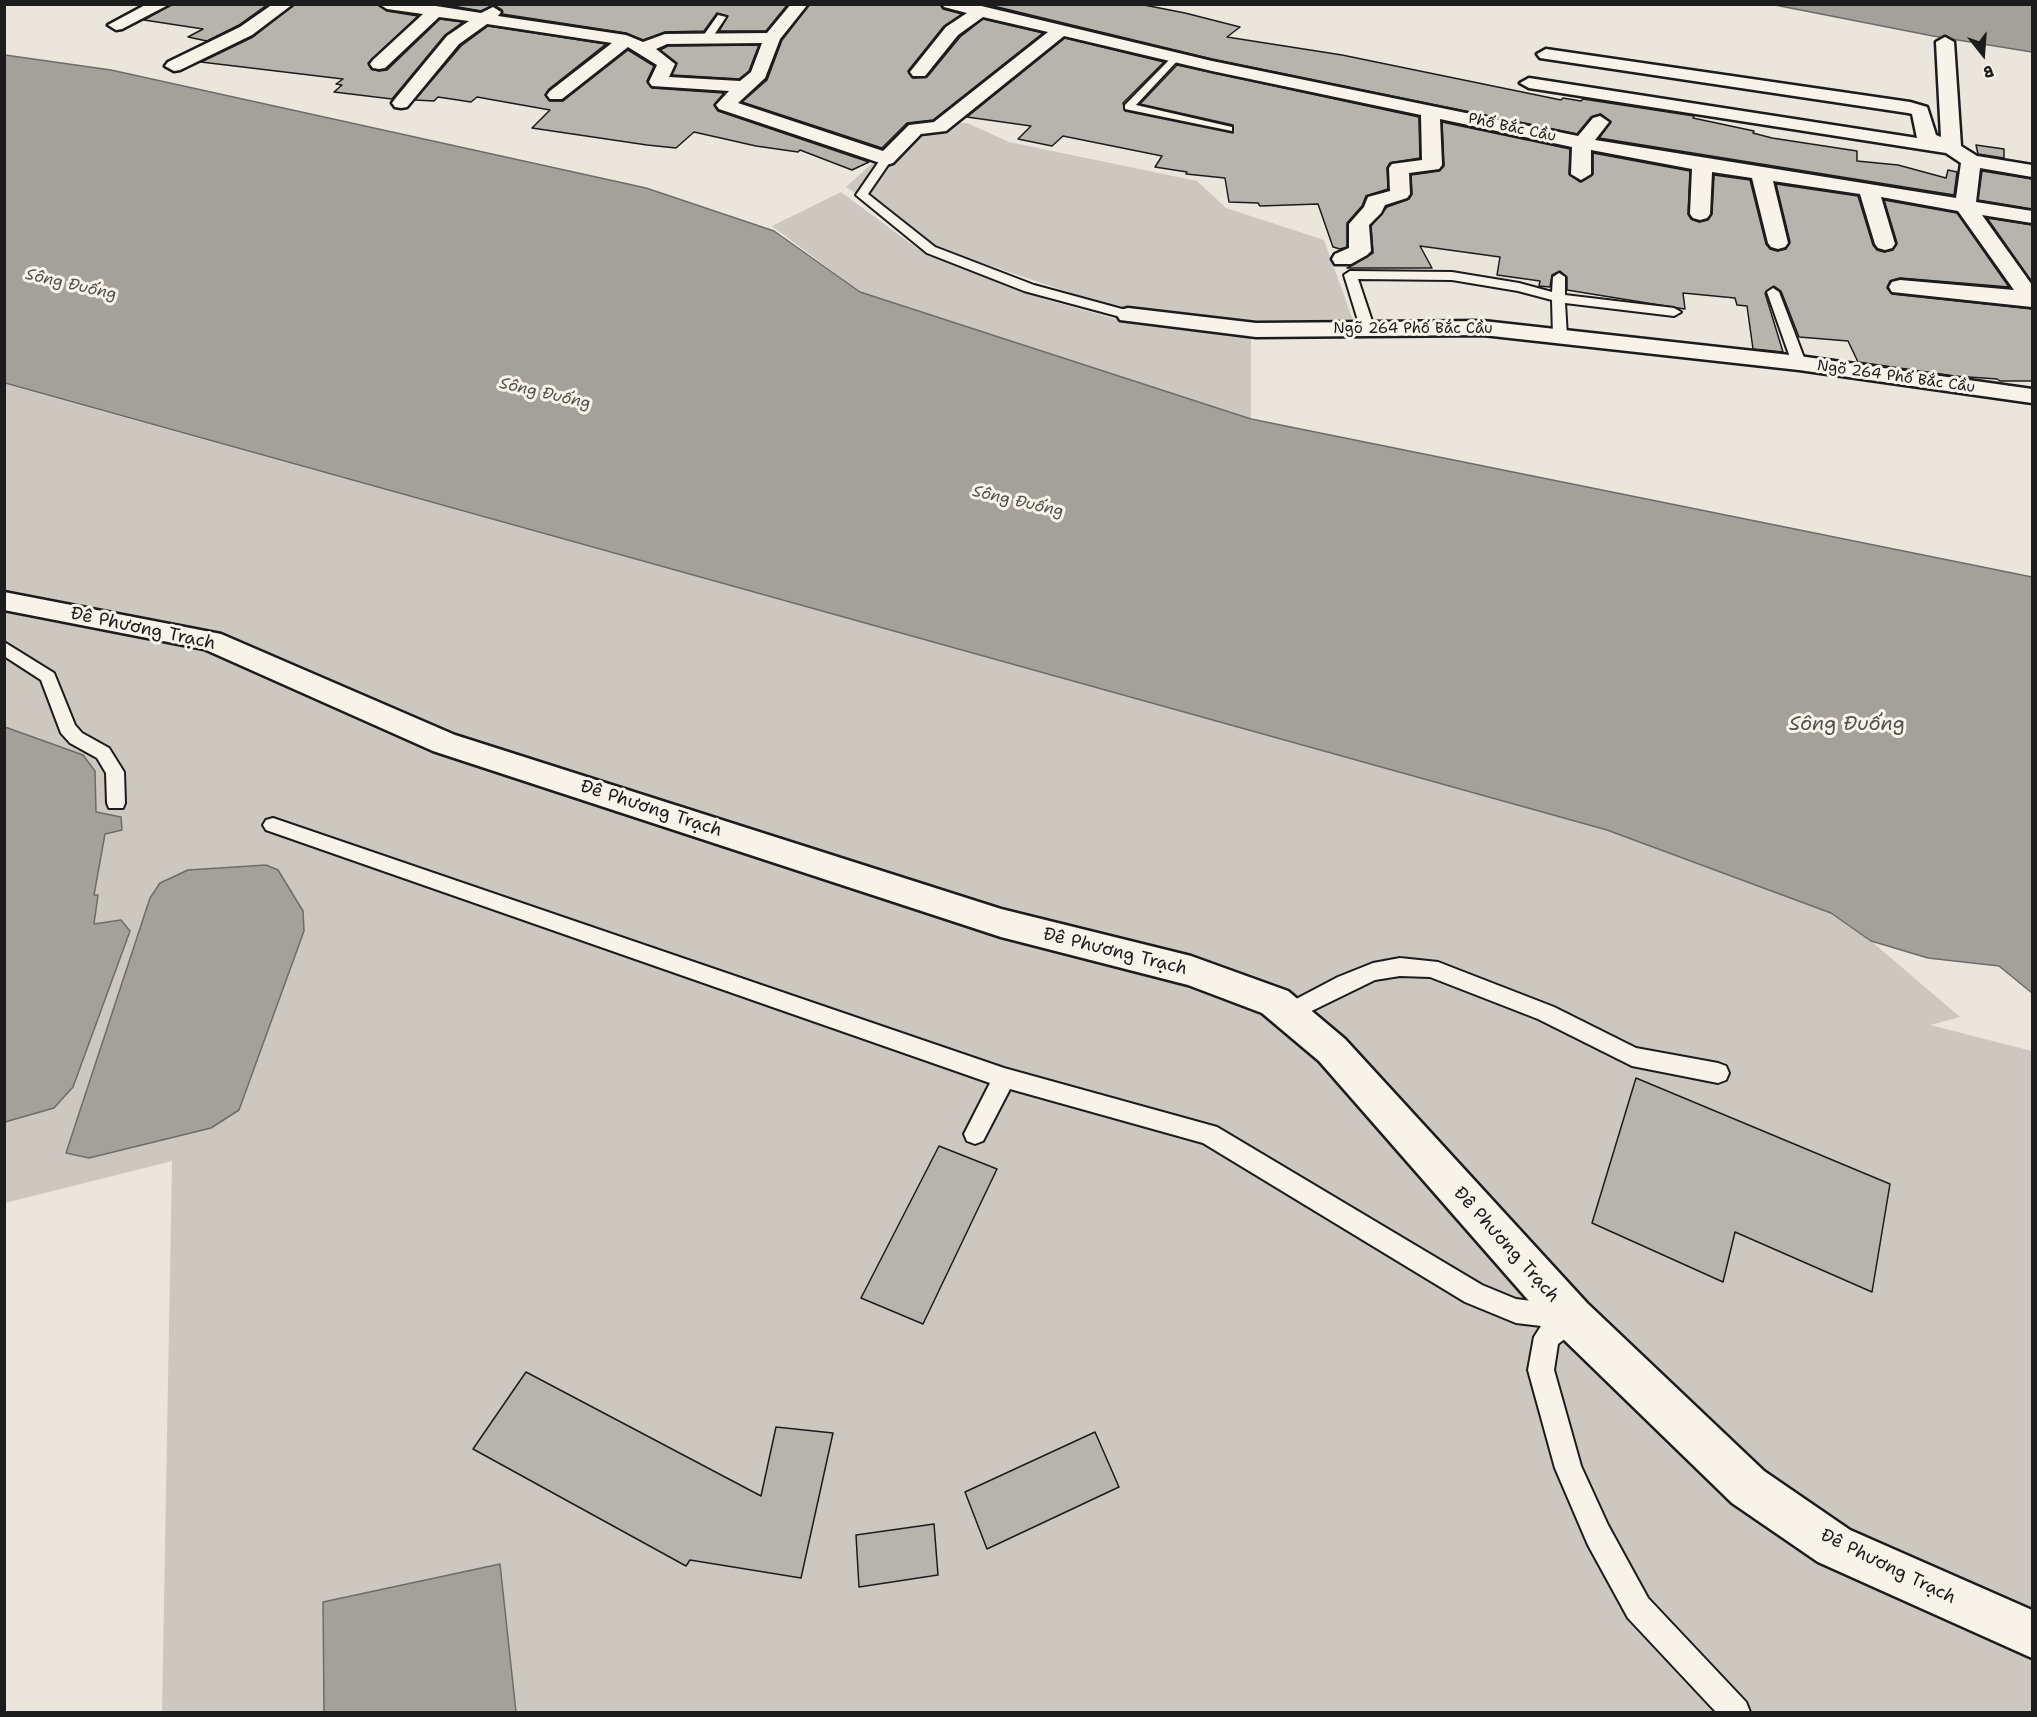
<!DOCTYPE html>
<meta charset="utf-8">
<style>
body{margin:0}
#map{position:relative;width:2037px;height:1717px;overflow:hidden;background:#eae6dc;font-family:"Shantell Sans",sans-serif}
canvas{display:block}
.frame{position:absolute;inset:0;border:6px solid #1c1c1c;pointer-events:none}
.north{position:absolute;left:1953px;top:24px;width:60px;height:60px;-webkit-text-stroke:4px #f7f3e8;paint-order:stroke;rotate:163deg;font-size:16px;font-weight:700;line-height:24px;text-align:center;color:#1c1c1c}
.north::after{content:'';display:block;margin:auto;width:21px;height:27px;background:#1c1c1c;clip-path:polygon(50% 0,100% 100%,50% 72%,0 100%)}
</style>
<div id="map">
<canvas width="2037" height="1717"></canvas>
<div class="frame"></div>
<div class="north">B</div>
</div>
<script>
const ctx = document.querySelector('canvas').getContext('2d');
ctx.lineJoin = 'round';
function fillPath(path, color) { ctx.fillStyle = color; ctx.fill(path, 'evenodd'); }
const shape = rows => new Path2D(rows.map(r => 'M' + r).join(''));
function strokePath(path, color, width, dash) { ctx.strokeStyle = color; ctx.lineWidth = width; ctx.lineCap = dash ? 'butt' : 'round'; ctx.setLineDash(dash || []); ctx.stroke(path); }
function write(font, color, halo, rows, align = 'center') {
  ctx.font = font + ' "Shantell Sans",sans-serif'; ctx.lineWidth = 6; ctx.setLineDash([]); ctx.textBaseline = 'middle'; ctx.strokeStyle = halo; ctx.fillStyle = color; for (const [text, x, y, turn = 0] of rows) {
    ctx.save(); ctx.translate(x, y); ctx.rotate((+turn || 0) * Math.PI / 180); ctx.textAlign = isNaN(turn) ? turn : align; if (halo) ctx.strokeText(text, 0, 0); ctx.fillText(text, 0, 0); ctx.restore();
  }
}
const green = shape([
 [967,123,1009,142,1197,181,1226,208,1324,240,1354,323,1259,327,1127,312,938,248,846,187,914,125],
 [841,192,918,249,1047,300,1134,324,1251,335,1251,419,860,292,772,226],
 [4,384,1607,830,1831,913,1871,941,1960,1017,1930,1025,2032,1051,2032,1712,162,1712,172,1161,5,1203]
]);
const water = shape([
 [1775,5,2032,5,2032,52,1933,36,1775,5],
 [5,55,111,70,646,188,774,231,860,292,1251,419,2032,577,2032,993,1999,966,1928,958,1871,941,1831,913,1607,830,5,383,5,55],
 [5,727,83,755,95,771,96,812,121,817,122,830,105,834,94,895,98,895,94,924,121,920,130,931,73,1087,54,1108,5,1122,5,727],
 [266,865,278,870,303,911,304,931,239,1110,211,1128,89,1158,66,1153,150,898,160,883,188,870,266,865],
 [500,1564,516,1712,324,1712,323,1602,500,1564]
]);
const building = shape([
 [172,4,268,4,239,25,207,41,188,37,203,29,144,20,172,4],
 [295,4,377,4,387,11,418,16,368,63,371,69,379,71,387,70,440,19,463,22,445,35,392,99,334,92,342,85,336,84,343,79,201,62,253,37,295,4],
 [441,4,788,4,766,31,719,31,728,16,717,13,704,31,665,32,643,40,626,33,502,14,502,10,494,5,481,11,441,4],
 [810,4,940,4,943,9,962,14,944,26,908,71,913,78,927,77,960,37,983,19,1043,33,933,120,907,123,882,148,742,102,767,80,782,40,810,4],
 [985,4,1139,4,1185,13,1240,27,1227,37,1342,55,1561,100,1563,98,1581,101,1583,99,1694,116,1693,118,1754,131,1753,133,1772,138,1857,151,1857,161,1898,165,1946,178,1948,170,1957,172,1954,195,1599,138,1611,122,1601,114,1591,117,1577,134,1212,59,985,4],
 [488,26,606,44,549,89,545,95,550,101,563,101,628,50,654,66,647,81,652,88,724,93,714,105,718,111,869,162,852,170,800,150,798,152,756,146,694,132,676,148,647,145,532,128,550,110,477,97,471,102,438,97,434,101,415,100,461,46,488,26],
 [1065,38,1164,62,1123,103,1125,111,1233,133,1233,125,1140,104,1177,65,1419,117,1420,158,1390,163,1387,168,1388,189,1366,196,1362,206,1347,223,1347,247,1340,249,1333,247,1318,204,1260,206,1258,203,1229,202,1225,178,1186,174,1187,172,1155,167,1162,156,1063,136,1052,146,1018,139,1031,126,967,117,1065,38],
 [759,45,749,71,739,79,672,75,677,63,660,50,668,46,759,45],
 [1442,122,1570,149,1569,174,1580,182,1593,174,1593,153,1690,171,1688,214,1691,219,1699,222,1708,220,1712,214,1714,175,1750,180,1766,244,1770,249,1777,251,1786,249,1790,242,1776,184,1858,196,1873,245,1877,250,1884,252,1893,250,1897,243,1884,200,1957,213,2009,287,1900,278,1890,281,1887,288,1892,294,2032,309,2032,381,2000,381,1997,379,1954,376,1858,362,1848,341,1799,337,1781,291,1774,286,1765,293,1783,352,1753,349,1747,306,1737,305,1735,298,1683,293,1685,309,1678,308,1567,290,1567,277,1560,271,1552,275,1550,287,1539,286,1540,281,1497,275,1500,257,1420,246,1432,268,1347,268,1373,253,1371,226,1387,207,1409,199,1412,194,1411,175,1439,171,1444,166,1442,122],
 [1976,145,2004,149,2004,158,1978,154,1976,145],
 [1982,171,2032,179,2032,209,1978,200,1982,171],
 [1987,218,2032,225,2032,282,1987,218],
 [1636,1078,1890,1184,1872,1292,1735,1232,1723,1282,1592,1223,1636,1078],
 [939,1146,997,1169,923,1324,861,1298,939,1146],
 [526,1372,761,1496,776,1427,833,1433,801,1578,690,1560,686,1566,473,1449,526,1372],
 [1095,1432,1119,1487,987,1549,965,1492,1095,1432],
 [934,1524,938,1575,859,1587,856,1535,934,1524]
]);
const lane = shape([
 [718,15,726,17,710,41,702,41,701,39,718,15],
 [1175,54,1180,57,1179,59,1136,105,1232,127,1232,131,1125,109,1125,105,1175,54],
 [882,157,892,159,868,194,935,247,1034,285,1133,312,1135,315,1128,319,1024,291,927,253,856,195,882,157],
 [1350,271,1452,272,1519,283,1552,292,1553,277,1559,273,1565,277,1565,295,1674,308,1681,312,1674,316,1565,303,1567,336,1560,340,1553,336,1552,300,1518,291,1452,280,1358,279,1374,327,1367,331,1360,327,1344,275,1350,271],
 [1773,288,1779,292,1806,363,1804,366,1799,367,1792,363,1767,292,1773,288],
 [4,642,54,673,75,725,82,733,109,748,124,772,125,803,123,808,109,808,107,803,106,773,97,758,70,743,61,733,41,680,4,656,4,642],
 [273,818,1004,1068,1217,1127,1482,1285,1516,1299,1572,1306,1581,1309,1584,1318,1581,1327,1558,1344,1554,1370,1581,1466,1608,1525,1648,1598,1746,1702,1750,1712,1716,1712,1628,1618,1588,1545,1555,1468,1528,1370,1534,1337,1541,1326,1516,1323,1465,1302,1203,1143,1010,1089,983,1141,975,1144,967,1141,964,1134,990,1083,266,830,263,825,266,820,273,818],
 [1400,958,1438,962,1554,1007,1636,1048,1718,1063,1726,1066,1729,1073,1726,1080,1718,1083,1632,1066,1538,1019,1430,977,1400,976,1375,980,1289,1022,1281,1019,1278,1013,1281,1007,1338,977,1373,963,1400,958]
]);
const street = shape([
 [147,4,170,4,122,29,116,30,108,25,147,4],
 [273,4,293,4,252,35,180,70,174,71,165,66,168,62,240,27,273,4],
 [379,4,423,4,481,13,493,7,501,12,498,16,626,35,643,42,665,34,767,33,791,4,808,4,780,39,765,78,738,103,883,151,909,125,934,122,1048,32,983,17,958,35,925,76,913,76,910,72,946,27,967,13,944,7,942,4,973,4,1212,61,1578,136,1593,118,1600,116,1609,122,1595,140,1956,198,1961,163,1946,153,1529,88,1520,83,1529,78,1917,138,1912,114,1908,113,1540,58,1537,54,1546,49,1910,102,1927,107,1936,135,1941,137,1936,42,1945,37,1954,42,1961,146,1977,156,2032,165,2032,177,1980,168,1976,202,2032,211,2032,223,1982,215,2032,285,2032,307,1892,292,1889,287,1892,282,1900,280,2014,290,1958,211,1881,197,1895,244,1892,248,1885,250,1878,248,1875,244,1860,194,1773,181,1788,243,1785,247,1778,249,1771,247,1768,243,1752,178,1712,172,1710,214,1707,218,1700,220,1693,218,1690,214,1692,169,1591,150,1591,174,1581,180,1571,174,1572,147,1440,119,1442,165,1439,169,1409,173,1410,194,1407,198,1385,205,1381,213,1369,225,1371,251,1367,255,1351,264,1335,264,1332,259,1335,254,1349,248,1349,224,1364,207,1368,197,1390,191,1389,168,1392,164,1422,160,1421,115,1212,71,1064,36,946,131,921,134,893,163,886,165,719,109,716,105,729,91,652,86,649,82,657,65,628,47,562,99,550,99,547,95,550,91,612,43,487,24,459,44,407,107,401,108,395,107,392,103,395,99,447,36,469,21,439,17,385,68,379,69,373,68,370,64,373,60,423,14,387,9,379,4],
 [762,43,751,72,740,81,669,77,675,64,656,49,667,44,762,43],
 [1128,308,1256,323,1483,321,1799,356,2032,389,2032,403,1799,370,1483,335,1256,337,1120,320,1117,315,1120,310,1128,308]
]);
const primary = shape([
 [4,592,221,634,455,735,1001,909,1191,956,1288,991,1345,1039,1587,1303,1764,1471,1850,1530,2032,1610,2032,1658,1818,1562,1732,1503,1557,1333,1319,1061,1262,1013,1188,985,1001,937,433,751,204,649,4,610,4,592]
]);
const farStreetnames = [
 ["Phố Bắc Cầu",1512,128,12],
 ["Ngõ 264 Phố Bắc Cầu",1413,329],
 ["Ngõ 264 Phố Bắc Cầu",1896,377,8]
];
const farWaternames = [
 ["Sông Đuống",71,285,13],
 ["Sông Đuống",545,394,13],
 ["Sông Đuống",1018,502,13]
];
const streetNames = [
 ["Đê Phương Trạch",143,629,12],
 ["Đê Phương Trạch",651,809,18],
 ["Đê Phương Trạch",1115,952,14],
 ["Đê Phương Trạch",1506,1245,48],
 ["Đê Phương Trạch",1888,1567,26]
];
const waterNames = [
 ["Sông Đuống",1847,725]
];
fillPath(green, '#ccc8c0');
fillPath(water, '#a3a19a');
strokePath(water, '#6d6c68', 1.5);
fillPath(building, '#b6b4ac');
strokePath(building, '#1c1c1c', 1.5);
strokePath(lane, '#1c1c1c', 4);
strokePath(street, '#1c1c1c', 5);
strokePath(primary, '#1c1c1c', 5);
fillPath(lane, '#f7f3e8');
fillPath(street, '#f7f3e8');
fillPath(primary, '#f7f3e8');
write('15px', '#1c1c1c', '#f7f3e8', farStreetnames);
write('italic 16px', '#52514e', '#f7f3e8', farWaternames);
write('18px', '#1c1c1c', '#f7f3e8', streetNames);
write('italic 20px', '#52514e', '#f7f3e8', waterNames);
</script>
